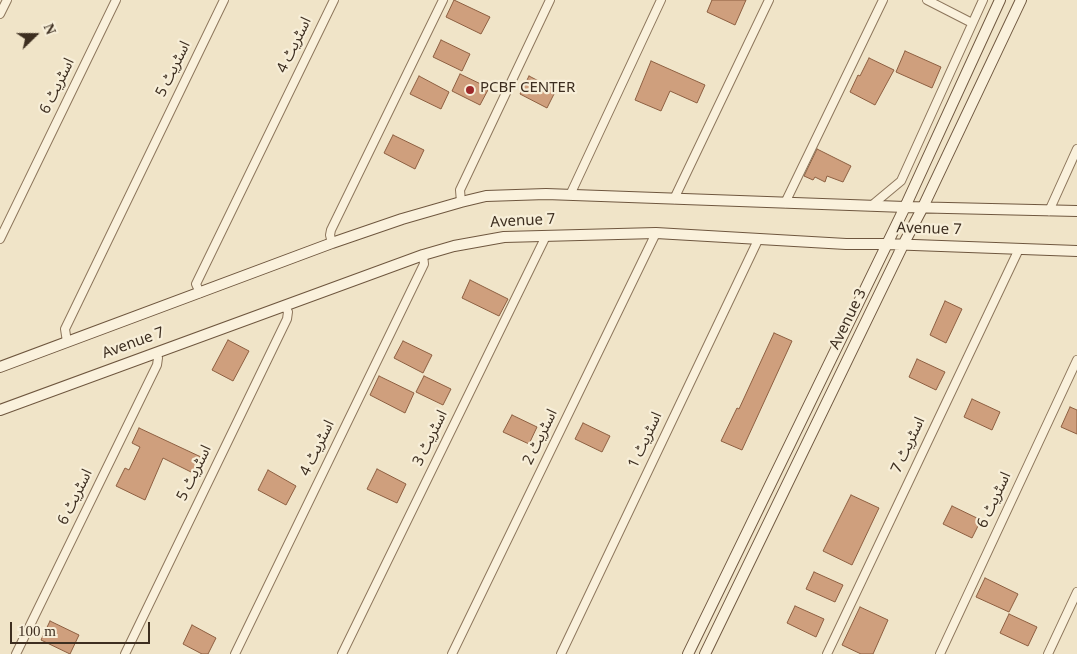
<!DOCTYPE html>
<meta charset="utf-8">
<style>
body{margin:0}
#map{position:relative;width:1077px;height:654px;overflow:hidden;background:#f0e4c8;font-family:Georgia,serif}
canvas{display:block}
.north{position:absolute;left:10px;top:10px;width:50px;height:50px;-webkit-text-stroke:4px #f7eed8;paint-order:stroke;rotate:68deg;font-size:14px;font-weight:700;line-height:20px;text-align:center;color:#3d2e20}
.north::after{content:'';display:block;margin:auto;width:18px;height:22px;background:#3d2e20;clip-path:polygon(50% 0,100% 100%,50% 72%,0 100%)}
.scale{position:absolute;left:10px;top:622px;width:140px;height:22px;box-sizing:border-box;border:2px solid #3d2e20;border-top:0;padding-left:6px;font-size:15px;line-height:18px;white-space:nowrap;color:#3d2e20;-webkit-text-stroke:4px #f7eed8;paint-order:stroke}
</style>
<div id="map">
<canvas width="1077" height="654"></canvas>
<div class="north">N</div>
<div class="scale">100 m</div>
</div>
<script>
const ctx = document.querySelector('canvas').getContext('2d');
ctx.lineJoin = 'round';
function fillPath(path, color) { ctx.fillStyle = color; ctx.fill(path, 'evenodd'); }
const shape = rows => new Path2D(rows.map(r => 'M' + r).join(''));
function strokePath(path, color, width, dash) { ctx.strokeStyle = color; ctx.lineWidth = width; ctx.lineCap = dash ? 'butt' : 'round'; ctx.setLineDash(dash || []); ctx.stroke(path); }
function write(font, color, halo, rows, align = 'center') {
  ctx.font = font + ' Georgia,"Noto Sans Arabic",serif'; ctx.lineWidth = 4.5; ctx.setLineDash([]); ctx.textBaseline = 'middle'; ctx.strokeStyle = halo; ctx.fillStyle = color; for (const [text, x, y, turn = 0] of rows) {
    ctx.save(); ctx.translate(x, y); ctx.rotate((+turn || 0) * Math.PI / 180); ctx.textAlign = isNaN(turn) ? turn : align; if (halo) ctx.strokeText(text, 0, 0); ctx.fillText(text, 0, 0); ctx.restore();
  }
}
const building = shape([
 [454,0,490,17,481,34,446,17,454,0],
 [712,0,746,0,735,25,707,12,712,0],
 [441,40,470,54,462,71,433,57,441,40],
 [905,51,941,67,932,88,896,72,905,51],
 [869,58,894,70,875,105,850,92,858,75,860,76,869,58],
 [651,61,705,85,697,103,670,91,661,111,635,100,651,61],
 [460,74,489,88,480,105,452,91,460,74],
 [419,76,449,92,441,109,410,94,419,76],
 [529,76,556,90,547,108,520,94,529,76],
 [393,135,424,150,415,169,384,153,393,135],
 [817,149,851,166,843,182,827,176,825,182,815,177,813,180,804,176,817,149],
 [470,280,508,299,499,316,462,298,470,280],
 [945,301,962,309,946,343,930,335,945,301],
 [774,333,792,341,742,450,721,441,737,408,739,409,774,333],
 [228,340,249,351,233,381,212,370,228,340],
 [403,341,432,355,423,373,394,358,403,341],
 [917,359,945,372,936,390,909,377,917,359],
 [379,376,414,393,405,413,370,395,379,376],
 [424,376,451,389,443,405,416,392,424,376],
 [972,399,1000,412,992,430,964,417,972,399],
 [1070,407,1077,410,1077,434,1061,427,1070,407],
 [512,415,537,427,529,444,503,432,512,415],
 [583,423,610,436,602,452,575,439,583,423],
 [139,428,201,457,193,473,163,458,145,500,116,486,125,468,129,470,140,447,132,443,139,428],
 [377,469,406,484,397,503,367,489,377,469],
 [268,470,296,486,286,505,258,490,268,470],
 [851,495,879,508,852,565,823,551,851,495],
 [952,506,981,520,972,538,943,524,952,506],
 [814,572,843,585,835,602,806,589,814,572],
 [985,578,1018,594,1009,612,976,597,985,578],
 [795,606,824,619,816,637,787,623,795,606],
 [860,607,888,620,873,654,861,654,842,645,860,607],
 [1009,614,1037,627,1028,646,1000,633,1009,614],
 [50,621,79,635,70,654,41,640,50,621],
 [192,625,216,638,208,654,202,654,183,644,192,625]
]);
const street = shape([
 [927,0,972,23],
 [0,14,7,0],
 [570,195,661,0],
 [674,199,769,0],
 [461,202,460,190,550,0],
 [785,203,883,0],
 [871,206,901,181,983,0],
 [1049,211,1077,149],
 [0,239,116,0],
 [332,243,330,235,331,230,443,0],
 [200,293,196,284,334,0],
 [67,342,65,329,224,0],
 [16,654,157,365,158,358,156,353],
 [125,654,287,319,288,312,285,306],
 [235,654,424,264,423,255],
 [342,654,546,236],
 [452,654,656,233],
 [561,654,758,240],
 [827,654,1019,249],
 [940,654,1077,360],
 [1048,654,1077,592]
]);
const secondary = shape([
 [0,367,332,243,402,219,461,202,486,196,546,194,905,207,1077,211],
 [0,410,423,255,454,246,504,237,656,233,846,244,887,244,1077,251],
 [688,654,905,207,1000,0],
 [705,654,903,245,923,207,1021,0]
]);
const markers = [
 [470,90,5,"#9e2a2b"]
];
const streetNames = [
 ["اسٹریٹ 4",296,46,-64],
 ["اسٹریٹ 5",175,70,-64],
 ["اسٹریٹ 6",59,87,-64],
 ["Avenue 7",523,223,-3],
 ["Avenue 7",929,231,2],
 ["Avenue 3",850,320,-64],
 ["Avenue 7",134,345,-20],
 ["اسٹریٹ 2",542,438,-64],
 ["اسٹریٹ 3",432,439,-64],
 ["اسٹریٹ 1",647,441,-65],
 ["اسٹریٹ 7",910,446,-65],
 ["اسٹریٹ 4",319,449,-64],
 ["اسٹریٹ 5",196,474,-64],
 ["اسٹریٹ 6",77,498,-64],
 ["اسٹریٹ 6",996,501,-65]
];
const poiNames = [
 ["PCBF CENTER",480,90]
];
fillPath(building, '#cf9f7d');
strokePath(building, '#8d5f41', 1);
strokePath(street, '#8d765c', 10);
strokePath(secondary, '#6f573f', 12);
strokePath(street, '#faf1dc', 8);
strokePath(secondary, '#faf1dc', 10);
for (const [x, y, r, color] of markers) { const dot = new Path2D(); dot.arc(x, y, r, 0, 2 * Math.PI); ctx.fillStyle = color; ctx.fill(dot); strokePath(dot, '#f7eed8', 2); }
write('15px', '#3d2e20', '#f7eed8', streetNames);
write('15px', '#3d2e20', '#f7eed8', poiNames, 'left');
</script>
